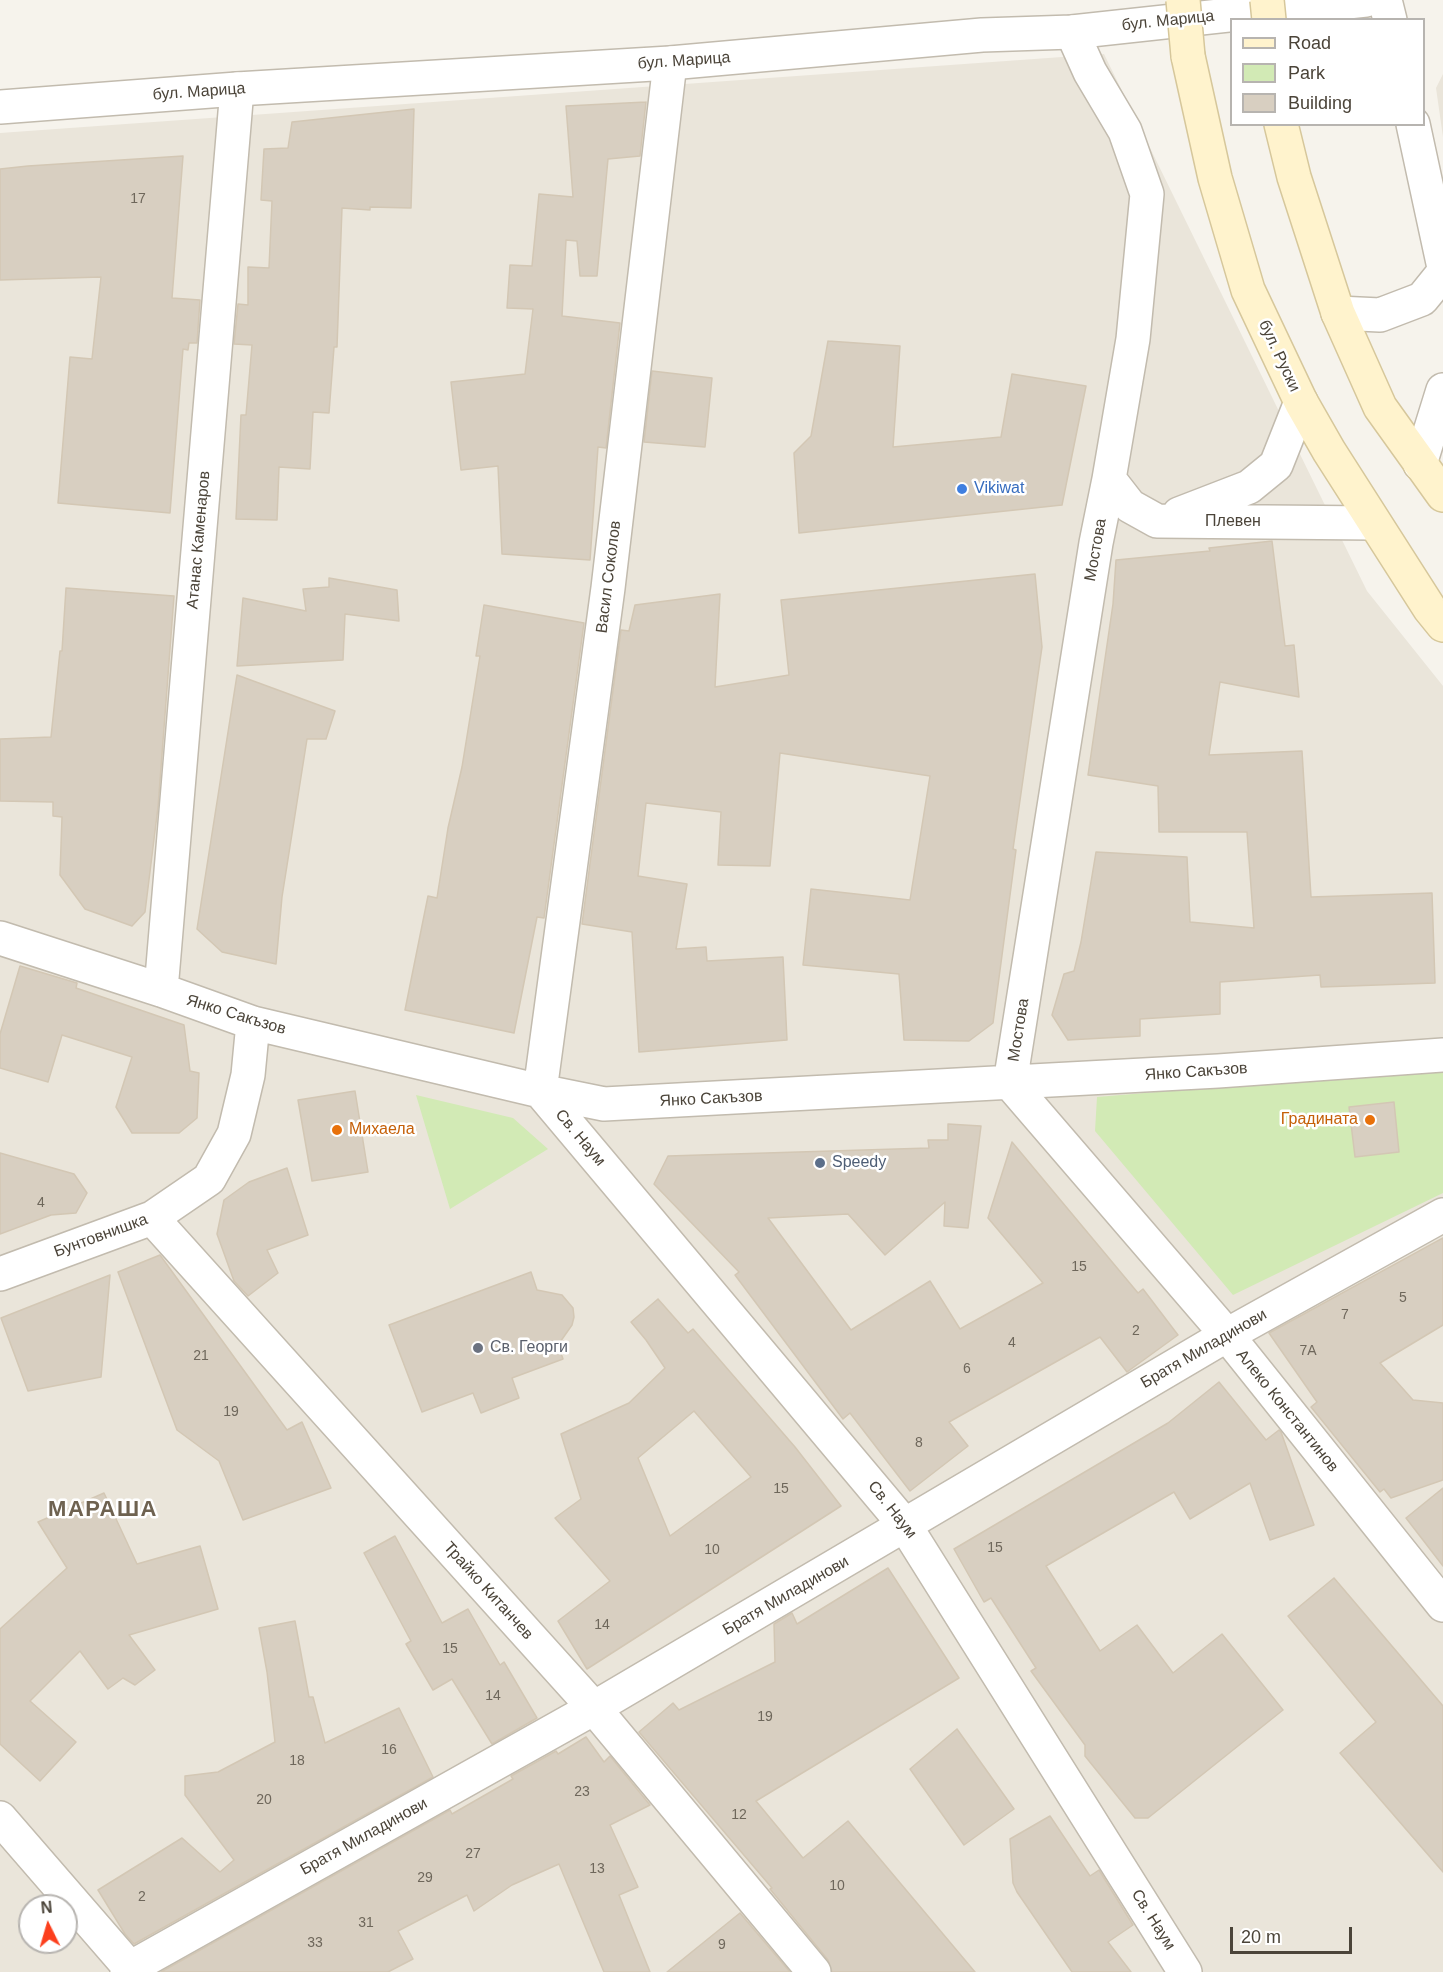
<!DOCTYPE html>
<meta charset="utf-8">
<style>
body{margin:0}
#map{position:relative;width:1443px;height:1972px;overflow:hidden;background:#f6f3ec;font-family:Helvetica,sans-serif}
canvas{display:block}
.legend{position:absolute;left:1230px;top:18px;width:195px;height:108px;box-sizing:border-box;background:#fff;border:2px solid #b7b4b0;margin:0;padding:8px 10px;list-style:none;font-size:18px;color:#4b4439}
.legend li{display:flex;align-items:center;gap:12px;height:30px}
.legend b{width:30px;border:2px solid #b7b4b0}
.north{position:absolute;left:18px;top:1894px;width:60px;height:60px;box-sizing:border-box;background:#fff;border:2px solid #b7b4b0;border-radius:50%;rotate:355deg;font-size:16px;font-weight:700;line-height:24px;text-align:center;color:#4b4439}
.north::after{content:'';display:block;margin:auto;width:21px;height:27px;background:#fc3f1d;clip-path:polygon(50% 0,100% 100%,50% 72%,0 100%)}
.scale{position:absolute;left:1230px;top:1927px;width:122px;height:27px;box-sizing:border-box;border:3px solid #4b4439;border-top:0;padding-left:8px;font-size:18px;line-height:21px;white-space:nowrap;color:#4b4439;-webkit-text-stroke:4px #fff;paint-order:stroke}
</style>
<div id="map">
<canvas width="1443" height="1972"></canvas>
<ul class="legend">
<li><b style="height:8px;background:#fff3cd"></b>Road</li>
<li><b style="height:16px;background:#d2eab5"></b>Park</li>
<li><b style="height:16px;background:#d8cfc1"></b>Building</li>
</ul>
<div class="north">N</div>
<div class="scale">20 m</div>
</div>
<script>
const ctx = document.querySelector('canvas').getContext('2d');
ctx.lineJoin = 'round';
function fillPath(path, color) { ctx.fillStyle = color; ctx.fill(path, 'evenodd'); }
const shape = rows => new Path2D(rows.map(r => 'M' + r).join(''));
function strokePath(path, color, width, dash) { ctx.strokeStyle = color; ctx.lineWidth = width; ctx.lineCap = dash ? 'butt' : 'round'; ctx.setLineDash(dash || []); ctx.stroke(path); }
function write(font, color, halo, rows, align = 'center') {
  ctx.font = font + ' Helvetica,sans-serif'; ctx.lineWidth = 5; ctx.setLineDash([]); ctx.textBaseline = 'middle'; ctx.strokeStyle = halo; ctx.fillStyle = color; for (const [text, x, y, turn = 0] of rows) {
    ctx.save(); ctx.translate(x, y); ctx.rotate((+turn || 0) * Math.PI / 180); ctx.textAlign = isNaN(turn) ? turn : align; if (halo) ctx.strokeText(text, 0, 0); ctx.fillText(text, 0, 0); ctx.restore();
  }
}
const residential = shape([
 [1104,54,1367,591,1443,686,1443,1972,0,1972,0,133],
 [30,1906,66,1906,66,1942,30,1942],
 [1443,74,1443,137,1436,88]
]);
const green = shape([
 [1443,1068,1443,1193,1233,1295,1095,1131,1097,1097],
 [416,1095,513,1118,548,1149,450,1209]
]);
const building = shape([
 [646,102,640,156,608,159,597,276,580,276,577,241,566,240,562,316,620,323,606,448,598,447,590,560,502,554,498,466,461,470,451,382,525,374,533,309,507,308,510,265,532,266,539,194,573,197,566,106,646,102],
 [414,109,411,208,370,207,370,210,342,208,337,347,334,347,329,413,313,412,310,469,279,467,277,520,236,519,241,415,246,415,252,345,234,344,238,304,248,305,248,267,269,268,272,201,261,200,264,149,288,148,292,122,414,109],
 [183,156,172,298,200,300,197,343,189,343,188,350,183,349,170,513,58,503,70,357,92,359,101,277,0,280,0,169,28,166,183,156],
 [828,341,900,346,893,447,1001,437,1012,374,1086,386,1062,505,799,533,794,453,811,436,828,341],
 [652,371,712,378,705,447,644,442,652,371],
 [1272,541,1285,646,1294,645,1299,697,1220,682,1209,755,1302,751,1311,897,1432,893,1435,983,1321,987,1320,975,1220,982,1220,1014,1140,1019,1140,1036,1068,1040,1052,1015,1064,974,1074,971,1081,942,1096,852,1187,857,1190,922,1254,928,1247,832,1159,832,1158,786,1088,775,1113,604,1116,560,1210,551,1209,548,1272,541],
 [1035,574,1042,647,1013,849,1016,850,993,1023,969,1041,904,1040,899,974,803,965,811,889,910,900,930,776,780,753,770,866,718,865,721,812,646,803,638,876,687,884,676,949,706,947,707,961,783,957,787,1040,639,1052,632,932,582,924,621,630,629,631,635,605,720,594,715,687,789,675,781,600,1035,574],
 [329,578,397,590,399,621,345,614,343,660,237,666,243,598,306,611,303,589,329,587,329,578],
 [66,588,174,596,158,807,145,912,132,926,85,909,60,875,62,817,53,816,53,802,0,801,0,739,51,737,60,651,62,651,66,588],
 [484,605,584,623,544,918,537,917,514,1033,405,1010,428,896,437,898,448,828,462,767,480,656,476,656,484,605],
 [237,675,335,711,326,739,307,739,282,897,276,964,222,952,197,929,237,675],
 [20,966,77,983,76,988,184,1025,190,1071,199,1073,197,1118,179,1133,132,1133,116,1107,132,1057,62,1035,48,1082,0,1068,0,1034,20,966],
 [355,1091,368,1172,312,1181,298,1100,355,1091],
 [1394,1102,1399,1152,1355,1157,1349,1107,1394,1102],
 [948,1124,981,1126,968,1228,944,1226,945,1202,885,1255,848,1214,768,1218,851,1330,930,1281,960,1329,1043,1283,988,1218,1012,1142,1138,1293,1143,1289,1178,1335,1127,1372,1100,1337,949,1422,968,1446,910,1491,850,1413,843,1419,735,1275,739,1272,654,1184,668,1156,929,1148,928,1140,948,1140,948,1124],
 [0,1153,74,1174,87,1193,76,1213,51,1215,0,1234,0,1153],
 [287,1168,308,1235,267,1250,278,1273,248,1296,234,1281,217,1234,224,1200,249,1182,287,1168],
 [1443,1238,1443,1325,1380,1363,1413,1400,1443,1403,1443,1480,1391,1498,1384,1489,1380,1492,1311,1407,1317,1402,1269,1333,1443,1238],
 [160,1255,287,1430,302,1422,331,1488,243,1520,219,1461,177,1430,118,1272,160,1255],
 [531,1272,537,1290,562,1295,573,1308,574,1317,572,1325,558,1345,563,1359,512,1378,519,1398,481,1413,473,1393,422,1412,389,1325,531,1272],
 [110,1275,101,1377,28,1391,1,1318,110,1275],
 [658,1299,688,1333,693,1329,795,1447,841,1506,587,1669,558,1621,610,1581,555,1518,581,1499,561,1434,629,1403,665,1368,646,1340,631,1322,658,1299],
 [694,1411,751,1477,670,1536,638,1458,694,1411],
 [1219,1382,1266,1440,1279,1430,1281,1432,1314,1525,1270,1540,1250,1483,1190,1519,1174,1492,1046,1566,1100,1651,1137,1625,1173,1673,1222,1634,1283,1710,1148,1818,1135,1818,1085,1756,1085,1745,1031,1671,1036,1668,991,1598,984,1602,954,1549,1168,1423,1219,1382],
 [1443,1488,1443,1566,1406,1518,1443,1488],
 [104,1493,137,1564,200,1546,218,1609,129,1635,155,1670,135,1685,123,1678,108,1689,80,1651,30,1701,76,1742,40,1781,0,1744,0,1629,67,1568,38,1522,104,1493],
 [395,1536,442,1623,468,1609,500,1665,504,1662,537,1718,492,1744,452,1679,433,1690,406,1644,411,1641,364,1553,395,1536],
 [888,1568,959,1678,756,1801,803,1858,848,1821,975,1972,832,1972,828,1960,770,1889,772,1888,639,1732,673,1703,679,1710,775,1662,774,1624,792,1613,797,1624,888,1568],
 [1334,1578,1443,1706,1443,1872,1340,1753,1376,1722,1288,1616,1334,1578],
 [295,1621,309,1697,313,1697,325,1743,399,1708,433,1777,134,1944,125,1934,98,1890,182,1838,220,1872,234,1860,185,1795,185,1776,218,1772,275,1742,267,1672,259,1628,295,1621],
 [957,1729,1014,1809,964,1845,910,1769,957,1729],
 [586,1737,604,1762,610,1756,650,1805,610,1825,638,1887,619,1895,650,1972,604,1972,559,1864,512,1885,474,1911,467,1895,398,1931,413,1959,388,1972,161,1972,450,1810,452,1814,513,1779,511,1776,556,1751,558,1754,586,1737],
 [1050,1816,1090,1876,1099,1870,1133,1925,1108,1942,1131,1972,1072,1972,1017,1892,1013,1883,1010,1839,1050,1816],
 [740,1913,790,1972,667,1972,740,1913]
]);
const minor = shape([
 [1385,0,1390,20],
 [1413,124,1443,263],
 [1338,313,1380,315,1422,299,1443,273],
 [1420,464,1443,390],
 [1109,479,1130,506,1157,521,1374,523],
 [1179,514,1249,487,1276,465,1301,402],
 [0,938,161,990,253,1023,540,1091,604,1104,1218,1071,1443,1055],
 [161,990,237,89],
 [1010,1083,1096,543,1109,479,1133,339,1147,194,1125,131,1090,72,1072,32],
 [1010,1083,1227,1335,1443,1605],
 [540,1091,904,1524,1185,1972],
 [540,1091,608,588,670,63],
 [152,1218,594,1708,814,1972],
 [0,1274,152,1218,209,1179,234,1134,248,1075,253,1023],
 [0,1818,130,1968],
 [127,1972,130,1968,594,1708,1227,1335,1443,1215]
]);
const tertiary = shape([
 [0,107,237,89,670,63,982,35,1072,32,1366,0]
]);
const secondary = shape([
 [1188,56,1215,178,1248,290,1301,402,1329,451,1430,609,1443,625],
 [1281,124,1294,177,1338,313,1380,407,1443,495]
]);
const secondaryBridge = shape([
 [1183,0,1188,56],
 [1267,0,1269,20]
]);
const markers = [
 [962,489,6,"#3f7fe0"],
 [1370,1120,6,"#e8710a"],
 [337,1130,6,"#e8710a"],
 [820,1163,6,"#5c6f8a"],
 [478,1348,6,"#6b7280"]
];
const numberNames = [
 ["17",138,199],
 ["4",41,1203],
 ["15",1079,1267],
 ["5",1403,1298],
 ["7",1345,1315],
 ["2",1136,1331],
 ["4",1012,1343],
 ["7А",1308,1351],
 ["21",201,1356],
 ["6",967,1369],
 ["19",231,1412],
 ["8",919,1443],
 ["15",781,1489],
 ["15",995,1548],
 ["10",712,1550],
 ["14",602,1625],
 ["15",450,1649],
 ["14",493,1696],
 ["19",765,1717],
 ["16",389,1750],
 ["18",297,1761],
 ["23",582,1792],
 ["20",264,1800],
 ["12",739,1815],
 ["27",473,1854],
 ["13",597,1869],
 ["29",425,1878],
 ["10",837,1886],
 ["2",142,1897],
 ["31",366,1923],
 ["33",315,1943],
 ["9",722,1945]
];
const streetNames = [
 ["бул. Марица",1168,21,-6],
 ["бул. Марица",684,61,-4],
 ["бул. Марица",199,92,-4],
 ["бул. Руски",1279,356,65],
 ["Плевен",1233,522],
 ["Атанас Каменаров",199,540,-85],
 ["Мостова",1096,550,-80],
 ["Васил Соколов",609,577,-83],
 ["Янко Сакъзов",236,1015,17],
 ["Мостова",1019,1030,-81],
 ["Янко Сакъзов",1196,1072,-4],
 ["Янко Сакъзов",711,1099,-3],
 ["Св. Наум",580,1138,50],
 ["Бунтовнишка",101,1236,-20],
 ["Братя Миладинови",1204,1349,-30],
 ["Алеко Константинов",1287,1411,51],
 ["Св. Наум",892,1510,52],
 ["Трайко Китанчев",488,1591,48],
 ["Братя Миладинови",786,1596,-30],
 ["Братя Миладинови",364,1837,-29],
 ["Св. Наум",1153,1920,58]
];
const shopNames = [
 ["Vikiwat",974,489]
];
const foodNames = [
 ["Градината",1358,1120],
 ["Михаела",349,1130,"left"]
];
const serviceNames = [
 ["Speedy",832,1163]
];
const worshipNames = [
 ["Св. Георги",490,1348]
];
const districtNames = [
 ["МАРАША",103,1510]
];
fillPath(residential, '#eae5da');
fillPath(green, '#d2eab5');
fillPath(building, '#d8cfc1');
strokePath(building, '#d3c7b4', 1.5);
strokePath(minor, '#c2bbae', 36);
strokePath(tertiary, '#c2bbae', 36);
strokePath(secondary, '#d6c79b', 36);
strokePath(minor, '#fff', 33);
strokePath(tertiary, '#fff', 33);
strokePath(secondary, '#fff3cd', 33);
strokePath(secondaryBridge, '#d6c79b', 36, []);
strokePath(secondaryBridge, '#fff3cd', 33);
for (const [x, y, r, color] of markers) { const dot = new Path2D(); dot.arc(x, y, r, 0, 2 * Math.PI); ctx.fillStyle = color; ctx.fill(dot); strokePath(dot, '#fff', 2); }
write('14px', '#6e675b', null, numberNames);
write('16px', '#4b4439', '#fff', streetNames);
write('16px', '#366cbe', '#fff', shopNames, 'left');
write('16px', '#c56008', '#fff', foodNames, 'right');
write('16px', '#4e5e75', '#fff', serviceNames, 'left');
write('16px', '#5b616d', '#fff', worshipNames, 'left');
ctx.letterSpacing = '1.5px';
write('bold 22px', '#6e6250', '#fff', districtNames);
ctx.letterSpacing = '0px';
</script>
